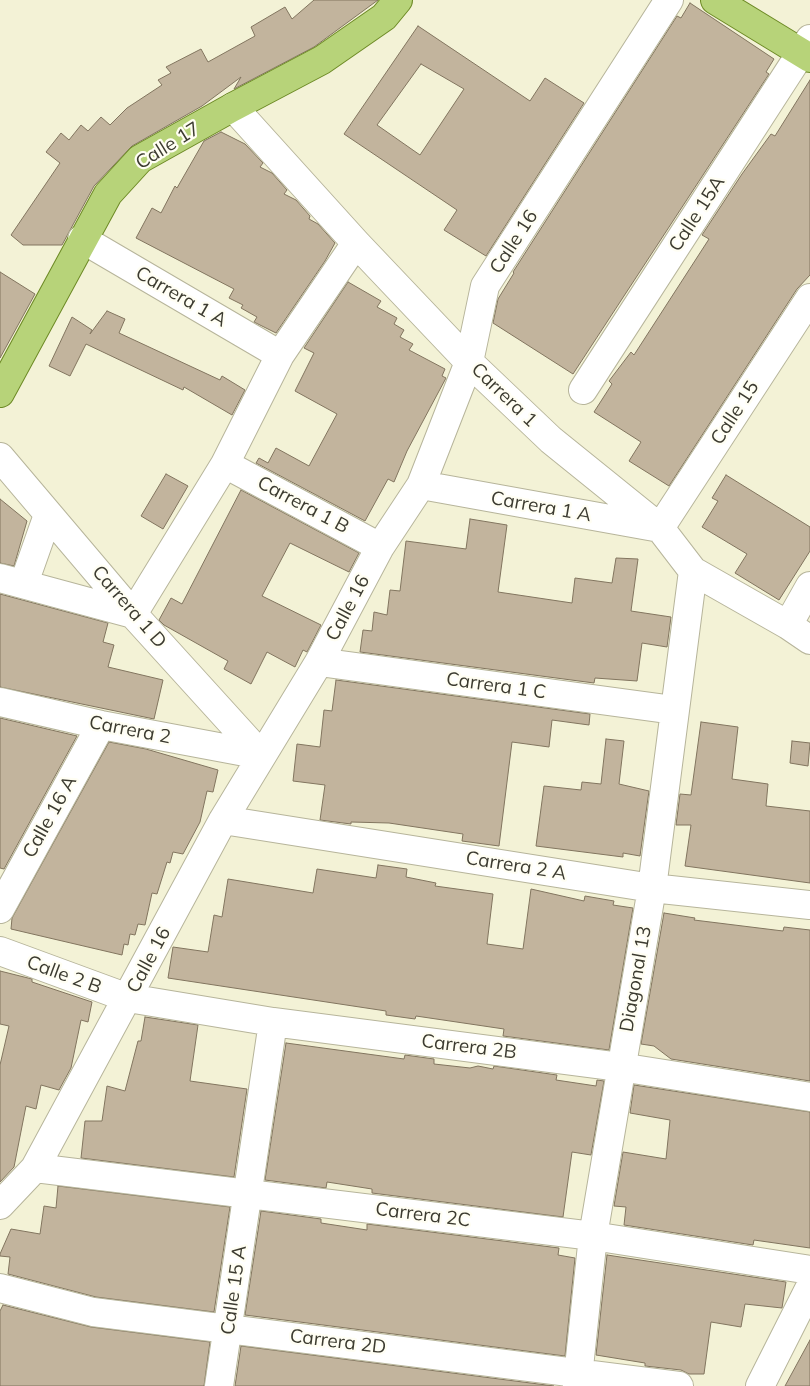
<!DOCTYPE html>
<style>
body{margin:0}
canvas{display:block;background:#f3f2d6}
</style>
<canvas width="810" height="1386"></canvas>
<script>
const ctx = document.querySelector('canvas').getContext('2d');
ctx.lineJoin = 'round';
function fillPath(path, color) { ctx.fillStyle = color; ctx.fill(path, 'evenodd'); }
const shape = rows => new Path2D(rows.map(r => 'M' + r).join(''));
function strokePath(path, color, width, dash) { ctx.strokeStyle = color; ctx.lineWidth = width; ctx.lineCap = dash ? 'butt' : 'round'; ctx.setLineDash(dash || []); ctx.stroke(path); }
function write(font, color, halo, rows, align = 'center') {
  ctx.font = font + ' Mulish,sans-serif'; ctx.lineWidth = 4.5; ctx.setLineDash([]); ctx.textBaseline = 'middle'; ctx.strokeStyle = halo; ctx.fillStyle = color; for (const [text, x, y, turn = 0] of rows) {
    ctx.save(); ctx.translate(x, y); ctx.rotate((+turn || 0) * Math.PI / 180); ctx.textAlign = isNaN(turn) ? turn : align; if (halo) ctx.strokeText(text, 0, 0); ctx.fillText(text, 0, 0); ctx.restore();
  }
}
const building = shape([
 [314,0,378,0,314,47,234,89,241,77,202,106,132,146,94,186,62,245,23,245,11,235,60,163,46,152,61,133,69,140,81,125,88,131,101,117,110,125,127,108,162,85,158,80,171,73,166,67,201,49,208,62,255,36,251,27,285,7,292,19,314,0],
 [690,3,774,59,766,72,769,74,573,374,493,323,498,299,514,273,513,272,677,16,681,18,690,3],
 [418,26,530,101,545,78,584,103,486,256,444,230,457,210,344,134,418,26],
 [421,64,464,89,420,155,377,125,421,64],
 [810,80,810,275,797,289,669,486,629,461,641,442,594,412,612,384,609,381,631,352,634,355,698,256,709,239,702,235,742,174,771,134,775,136,810,80],
 [221,132,245,144,263,163,260,167,272,173,287,190,284,194,296,200,310,216,309,219,318,224,335,243,325,261,276,333,254,322,257,317,241,308,243,305,229,298,234,289,136,238,152,208,161,213,175,186,177,188,204,141,221,132],
 [0,272,35,294,0,358,0,272],
 [348,282,381,301,377,307,397,318,394,324,404,330,400,337,413,344,409,350,445,369,442,376,446,378,407,451,394,482,388,479,365,521,256,463,259,458,268,463,276,448,309,466,337,414,295,391,314,353,304,348,348,282],
 [107,311,125,319,119,333,220,380,222,376,245,390,232,415,184,387,183,390,86,344,70,376,49,366,72,317,92,330,90,334,107,311],
 [166,474,188,486,163,529,141,516,166,474],
 [726,475,810,527,810,551,779,600,735,573,747,554,702,527,718,501,712,498,726,475],
 [241,490,359,553,349,572,290,543,262,596,321,625,307,652,303,650,295,667,267,652,251,684,224,669,228,661,164,625,159,620,171,598,182,604,241,490],
 [0,499,27,521,14,566,0,563,0,499],
 [470,519,507,525,498,592,572,603,575,578,612,583,616,558,638,559,631,611,671,617,667,647,642,643,637,681,595,678,594,683,360,652,363,630,372,631,374,612,387,615,390,590,400,591,406,541,466,549,470,519],
 [0,594,108,623,103,642,114,645,108,667,163,680,154,719,0,687,0,594],
 [336,680,590,714,589,725,552,720,549,747,512,742,499,846,462,841,463,834,389,823,351,822,351,824,320,820,325,785,293,781,297,744,320,747,324,710,332,711,336,680],
 [0,718,77,736,4,869,0,868,0,718],
 [701,722,738,727,732,779,768,784,766,806,810,811,810,883,685,866,691,825,676,825,680,794,691,795,701,722],
 [606,739,624,741,619,784,649,791,640,856,623,853,623,857,536,846,544,786,581,790,582,782,601,784,606,739],
 [792,741,810,743,808,766,790,763,792,741],
 [109,742,146,749,218,770,213,792,207,791,200,822,183,854,173,852,170,863,167,862,157,894,152,893,145,925,138,924,135,935,130,934,128,945,124,944,122,955,11,929,12,918,109,742],
 [378,865,407,869,406,877,436,883,435,886,493,894,487,944,523,949,531,889,584,901,585,896,614,901,613,905,633,908,609,1050,503,1036,504,1029,416,1016,415,1019,386,1015,386,1011,168,978,173,947,208,952,214,915,222,917,228,879,313,893,317,869,376,878,378,865],
 [664,913,695,918,694,920,783,931,784,927,810,930,810,1081,671,1059,654,1046,641,1044,664,913],
 [0,971,32,979,32,982,92,1002,88,1022,81,1020,71,1068,59,1090,41,1085,36,1109,26,1106,14,1167,0,1182,0,1065,9,1026,0,1024,0,971],
 [145,1017,198,1025,190,1081,247,1089,234,1177,81,1158,85,1121,102,1121,107,1086,125,1091,138,1041,141,1041,145,1017],
 [286,1043,404,1059,405,1055,434,1059,434,1064,470,1068,478,1066,493,1069,494,1066,557,1075,556,1080,596,1086,597,1080,604,1081,591,1155,572,1152,563,1217,372,1193,372,1189,327,1182,326,1188,265,1180,286,1043],
 [634,1085,810,1112,810,1248,754,1240,753,1245,624,1225,626,1207,614,1206,623,1152,666,1159,670,1120,630,1113,634,1085],
 [58,1186,230,1207,214,1312,96,1297,8,1274,10,1257,0,1256,0,1254,11,1229,40,1234,44,1206,56,1208,58,1186],
 [261,1211,321,1219,321,1223,367,1230,367,1224,559,1248,558,1255,575,1258,565,1356,245,1315,261,1211],
 [607,1255,786,1282,782,1308,745,1304,741,1327,711,1322,704,1374,689,1374,681,1370,645,1366,645,1363,596,1355,607,1255],
 [3,1305,91,1327,210,1342,204,1386,0,1386,0,1311,3,1305],
 [810,1340,810,1386,785,1386,810,1340],
 [241,1346,554,1386,235,1386,241,1346]
]);
const minor = shape([
 [233,107,356,243,469,362,551,440,660,528,693,571,788,625,810,640],
 [82,239,280,355],
 [583,390,810,39],
 [0,457,133,614,261,755],
 [225,464,380,547],
 [421,485,660,528,810,298],
 [0,578,133,614,225,464,280,355,356,243],
 [24,583,48,515],
 [788,625,810,586],
 [319,662,674,710],
 [0,702,101,725,261,755],
 [223,820,652,888,810,905],
 [0,909,101,725],
 [0,951,128,998,273,1022,620,1067,810,1097],
 [35,1168,593,1236,810,1270],
 [0,1205,35,1168,223,820,319,662,380,547,421,485,469,362,485,286,669,0],
 [0,1288,93,1312,679,1386],
 [219,1386,273,1022],
 [577,1386,593,1236,652,888,693,571],
 [760,1386,810,1287]
]);
const major = shape([
 [715,0,810,58],
 [0,393,108,194,140,159,233,107,322,60,384,17,398,0]
]);
const streetNames = [
 ["Calle 17",168,146,-32],
 ["Calle 15A",697,214,-57],
 ["Calle 16",514,242,-57],
 ["Carrera 1 A",181,297,30],
 ["Carrera 1",504,395,44],
 ["Calle 15",735,413,-57],
 ["Carrera 1 B",303,505,28],
 ["Carrera 1 A",541,507,10],
 ["Carrera 1 D",129,607,49],
 ["Calle 16",348,608,-62],
 ["Carrera 1 C",496,686,8],
 ["Carrera 2",130,730,11],
 ["Calle 16 A",50,817,-61],
 ["Carrera 2 A",516,866,9],
 ["Calle 16",149,960,-62],
 ["Calle 2 B",64,975,20],
 ["Diagonal 13",636,979,-80],
 ["Carrera 2B",469,1047,7],
 ["Carrera 2C",423,1215,7],
 ["Calle 15 A",234,1290,-82],
 ["Carrera 2D",338,1342,7]
];
fillPath(building, '#c2b49d');
strokePath(building, '#82755f', 1);
strokePath(minor, '#b7b59b', 30);
strokePath(major, '#6d8a25', 30);
strokePath(minor, '#fff', 28);
strokePath(major, '#b7d379', 28);
write('19px', '#3c3b30', '#fffef3', streetNames);
</script>
